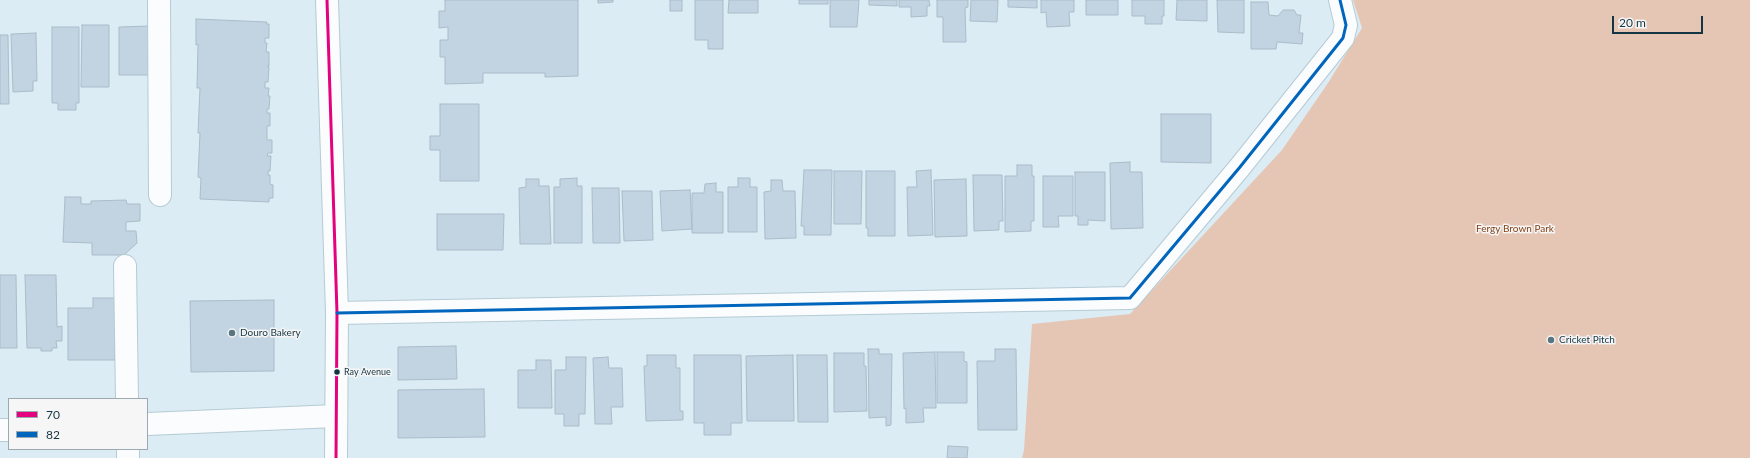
<!DOCTYPE html>
<style>
body{margin:0}
#map{position:relative;width:1750px;height:458px;overflow:hidden;background:#dcecf4;font-family:Lato,sans-serif}
canvas{display:block}
.legend{position:absolute;left:8px;top:398px;width:140px;height:52px;box-sizing:border-box;background:#f6f6f6;border:1px solid #9ca9ae;margin:0;padding:5px 7px;list-style:none;font-size:12px;color:#143543}
.legend li{display:flex;align-items:center;gap:8px;height:20px}
.legend b{width:20px;border:1px solid #9ca9ae}
.scale{position:absolute;left:1612px;top:16px;width:91px;height:18px;box-sizing:border-box;border:2px solid #143543;border-top:0;padding-left:5px;font-size:12px;line-height:14px;white-space:nowrap;color:#143543;-webkit-text-stroke:3px #f6f6f6;paint-order:stroke}
</style>
<div id="map">
<canvas width="1750" height="458"></canvas>
<ul class="legend">
<li><b style="height:5px;background:#e5007d"></b>70</li>
<li><b style="height:5px;background:#0065bd"></b>82</li>
</ul>
<div class="scale">20 m</div>
</div>
<script>
const ctx = document.querySelector('canvas').getContext('2d');
ctx.lineJoin = 'round';
function fillPath(path, color) { ctx.fillStyle = color; ctx.fill(path, 'evenodd'); }
const shape = rows => new Path2D(rows.map(r => 'M' + r).join(''));
function strokePath(path, color, width, dash) { ctx.strokeStyle = color; ctx.lineWidth = width; ctx.lineCap = dash ? 'butt' : 'round'; ctx.setLineDash(dash || []); ctx.stroke(path); }
function write(font, color, halo, rows, align = 'center') {
  ctx.font = font + ' Lato,sans-serif'; ctx.lineWidth = 3; ctx.setLineDash([]); ctx.textBaseline = 'middle'; ctx.strokeStyle = halo; ctx.fillStyle = color; for (const [text, x, y, turn = 0] of rows) {
    ctx.save(); ctx.translate(x, y); ctx.rotate((+turn || 0) * Math.PI / 180); ctx.textAlign = isNaN(turn) ? turn : align; if (halo) ctx.strokeText(text, 0, 0); ctx.fillText(text, 0, 0); ctx.restore();
  }
}
const green = shape([
 [1353,0,1750,0,1750,458,1022,458,1024,450,1032,324,1130,314,1282,150,1328,83,1362,28]
]);
const building = shape([
 [445,0,578,0,578,76,545,77,545,73,483,73,483,83,445,84,445,57,440,57,440,40,448,40,448,27,439,28,439,11,445,11,445,0],
 [598,0,613,0,613,2,598,3,598,0],
 [670,0,682,0,682,11,670,11,670,0],
 [695,0,723,0,723,49,708,49,708,40,695,40,695,0],
 [729,0,758,0,758,13,728,13,729,0],
 [799,0,828,0,828,4,799,4,799,0],
 [830,0,859,0,857,27,830,27,830,0],
 [869,0,897,0,897,6,869,5,869,0],
 [899,0,929,0,930,6,927,6,927,16,911,17,911,7,899,7,899,0],
 [937,0,968,0,968,7,965,8,966,42,943,42,943,17,937,17,937,0],
 [971,0,998,0,997,22,970,21,971,0],
 [1008,0,1037,0,1037,8,1008,7,1008,0],
 [1041,0,1074,0,1074,12,1069,12,1070,26,1047,27,1046,12,1041,13,1041,0],
 [1086,0,1118,0,1118,15,1086,15,1086,0],
 [1132,0,1164,0,1164,16,1162,16,1162,24,1145,24,1145,16,1132,16,1132,0],
 [1177,0,1207,0,1207,21,1176,20,1177,0],
 [1217,0,1244,0,1244,33,1218,32,1217,0],
 [1251,2,1268,2,1269,15,1278,16,1283,10,1294,10,1297,15,1301,15,1299,33,1303,33,1302,44,1277,42,1276,49,1251,49,1251,2],
 [196,19,267,22,266,24,269,24,269,38,265,38,265,43,267,43,266,52,269,52,269,66,267,66,269,67,268,82,265,82,265,88,269,88,268,96,270,96,269,109,267,109,267,113,270,113,270,126,267,126,267,140,272,140,272,153,268,153,267,156,271,156,270,171,268,171,268,175,270,175,270,184,273,185,273,198,269,198,269,202,200,199,201,178,198,177,200,133,198,133,200,88,197,88,198,44,196,45,196,19],
 [82,25,109,25,109,87,81,87,82,25],
 [149,26,149,75,119,75,119,27,149,26],
 [52,27,79,27,79,103,76,103,76,110,58,110,58,103,52,103,52,27],
 [36,33,37,81,33,81,33,91,13,92,11,34,36,33],
 [0,35,8,35,9,104,0,104,0,35],
 [440,104,479,104,479,181,440,181,440,150,430,150,430,136,440,136,440,104],
 [1161,114,1211,114,1211,163,1161,162,1161,114],
 [1130,162,1130,172,1142,172,1143,228,1111,229,1110,163,1130,162],
 [1017,165,1032,165,1032,176,1034,176,1034,221,1031,221,1031,231,1005,232,1005,176,1017,176,1017,165],
 [804,170,832,170,831,235,804,235,804,226,801,226,804,170],
 [931,170,933,235,908,236,907,187,917,187,916,171,931,170],
 [834,171,862,171,861,224,834,224,834,171],
 [866,171,895,171,895,236,868,236,868,228,866,228,866,171],
 [1075,172,1105,172,1105,221,1088,220,1088,225,1078,225,1078,216,1075,216,1075,172],
 [973,175,1002,175,1003,221,999,221,999,230,974,231,973,175],
 [1043,176,1073,176,1073,216,1058,216,1059,227,1043,227,1043,176],
 [577,178,577,186,582,186,582,243,554,243,554,187,560,187,560,179,577,178],
 [738,178,750,178,750,187,757,187,757,232,728,232,728,187,738,187,738,178],
 [526,179,539,179,539,186,549,186,551,244,520,244,519,188,526,187,526,179],
 [966,179,967,236,935,237,934,180,966,179],
 [771,180,782,180,783,191,795,191,796,238,765,239,764,192,771,191,771,180],
 [716,183,716,192,723,192,723,233,692,233,692,193,704,193,705,184,716,183],
 [592,188,619,188,620,243,593,243,592,188],
 [690,190,692,229,662,231,660,191,690,190],
 [622,191,652,191,653,240,624,241,622,191],
 [65,197,81,197,81,204,91,204,91,201,126,200,127,204,140,204,140,221,126,222,126,231,136,231,137,243,124,255,92,255,92,243,63,242,65,197],
 [437,214,504,214,503,250,437,250,437,214],
 [0,275,16,275,17,348,0,348,0,275],
 [25,275,56,275,57,327,62,326,62,341,56,341,57,348,52,348,52,351,41,351,41,348,27,348,25,275],
 [93,298,116,298,115,360,68,360,68,308,93,308,93,298],
 [274,300,274,371,191,372,190,301,274,300],
 [456,346,457,379,398,380,398,347,456,346],
 [868,349,879,349,879,354,892,354,891,425,886,426,886,417,869,418,868,349],
 [995,349,1016,349,1017,430,978,430,977,361,995,361,995,349],
 [935,352,936,408,923,408,924,422,906,423,906,408,904,409,903,353,935,352],
 [937,352,964,352,964,361,967,362,967,403,937,403,937,352],
 [834,353,864,353,864,366,866,366,867,411,834,412,834,353],
 [647,355,676,355,676,368,680,368,680,411,683,411,683,420,646,421,644,366,647,366,647,355],
 [694,355,741,355,742,423,731,423,731,435,704,435,704,423,694,423,694,355],
 [793,355,794,421,747,421,746,356,793,355],
 [797,355,827,355,828,422,798,422,797,355],
 [566,357,586,357,585,414,579,414,579,426,564,426,564,414,555,414,555,370,566,370,566,357],
 [608,357,609,368,622,368,623,407,611,407,612,424,595,424,593,358,608,357],
 [536,360,551,360,552,408,518,408,518,370,536,370,536,360],
 [484,389,485,437,398,438,398,390,484,389],
 [948,446,968,447,967,458,947,458,948,446]
]);
const minor = shape([
 [159,0,160,195],
 [125,266,127,399],
 [337,313,1130,298,1240,167,1343,38,1346,25,1340,0],
 [147,424,336,416],
 [0,430,9,430],
 [128,449,128,458]
]);
const major = shape([
 [327,0,337,313,336,458]
]);
const bus1 = shape([
 [327,0,337,313,336,458]
]);
const bus2 = shape([
 [337,313,1130,298,1240,167,1343,38,1346,25,1340,0]
]);
const markers = [
 [232,333,4,"#5a7581"],
 [1551,340,4,"#5a7581"],
 [337,372,3.5,"#143543"]
];
const busNames = [
 ["Ray Avenue",344,372]
];
const parkNames = [
 ["Fergy Brown Park",1515,229]
];
const poiNames = [
 ["Douro Bakery",240,333],
 ["Cricket Pitch",1559,340]
];
fillPath(green, '#e5c6b4');
fillPath(building, '#c2d3e1');
strokePath(building, '#abbcc9', 1);
strokePath(minor, '#b5cbd5', 24);
strokePath(major, '#b5cbd5', 24);
strokePath(minor, '#fafcfd', 22);
strokePath(major, '#fafcfd', 22);
strokePath(bus1, '#e5007d', 3);
strokePath(bus2, '#0065bd', 3);
for (const [x, y, r, color] of markers) { const dot = new Path2D(); dot.arc(x, y, r, 0, 2 * Math.PI); ctx.fillStyle = color; ctx.fill(dot); strokePath(dot, '#f6f6f6', 1.5); }
write('9px', '#143543', '#f6f6f6', busNames, 'left');
write('10px', '#834217', '#f6f6f6', parkNames);
write('10px', '#143543', '#f6f6f6', poiNames, 'left');
</script>
